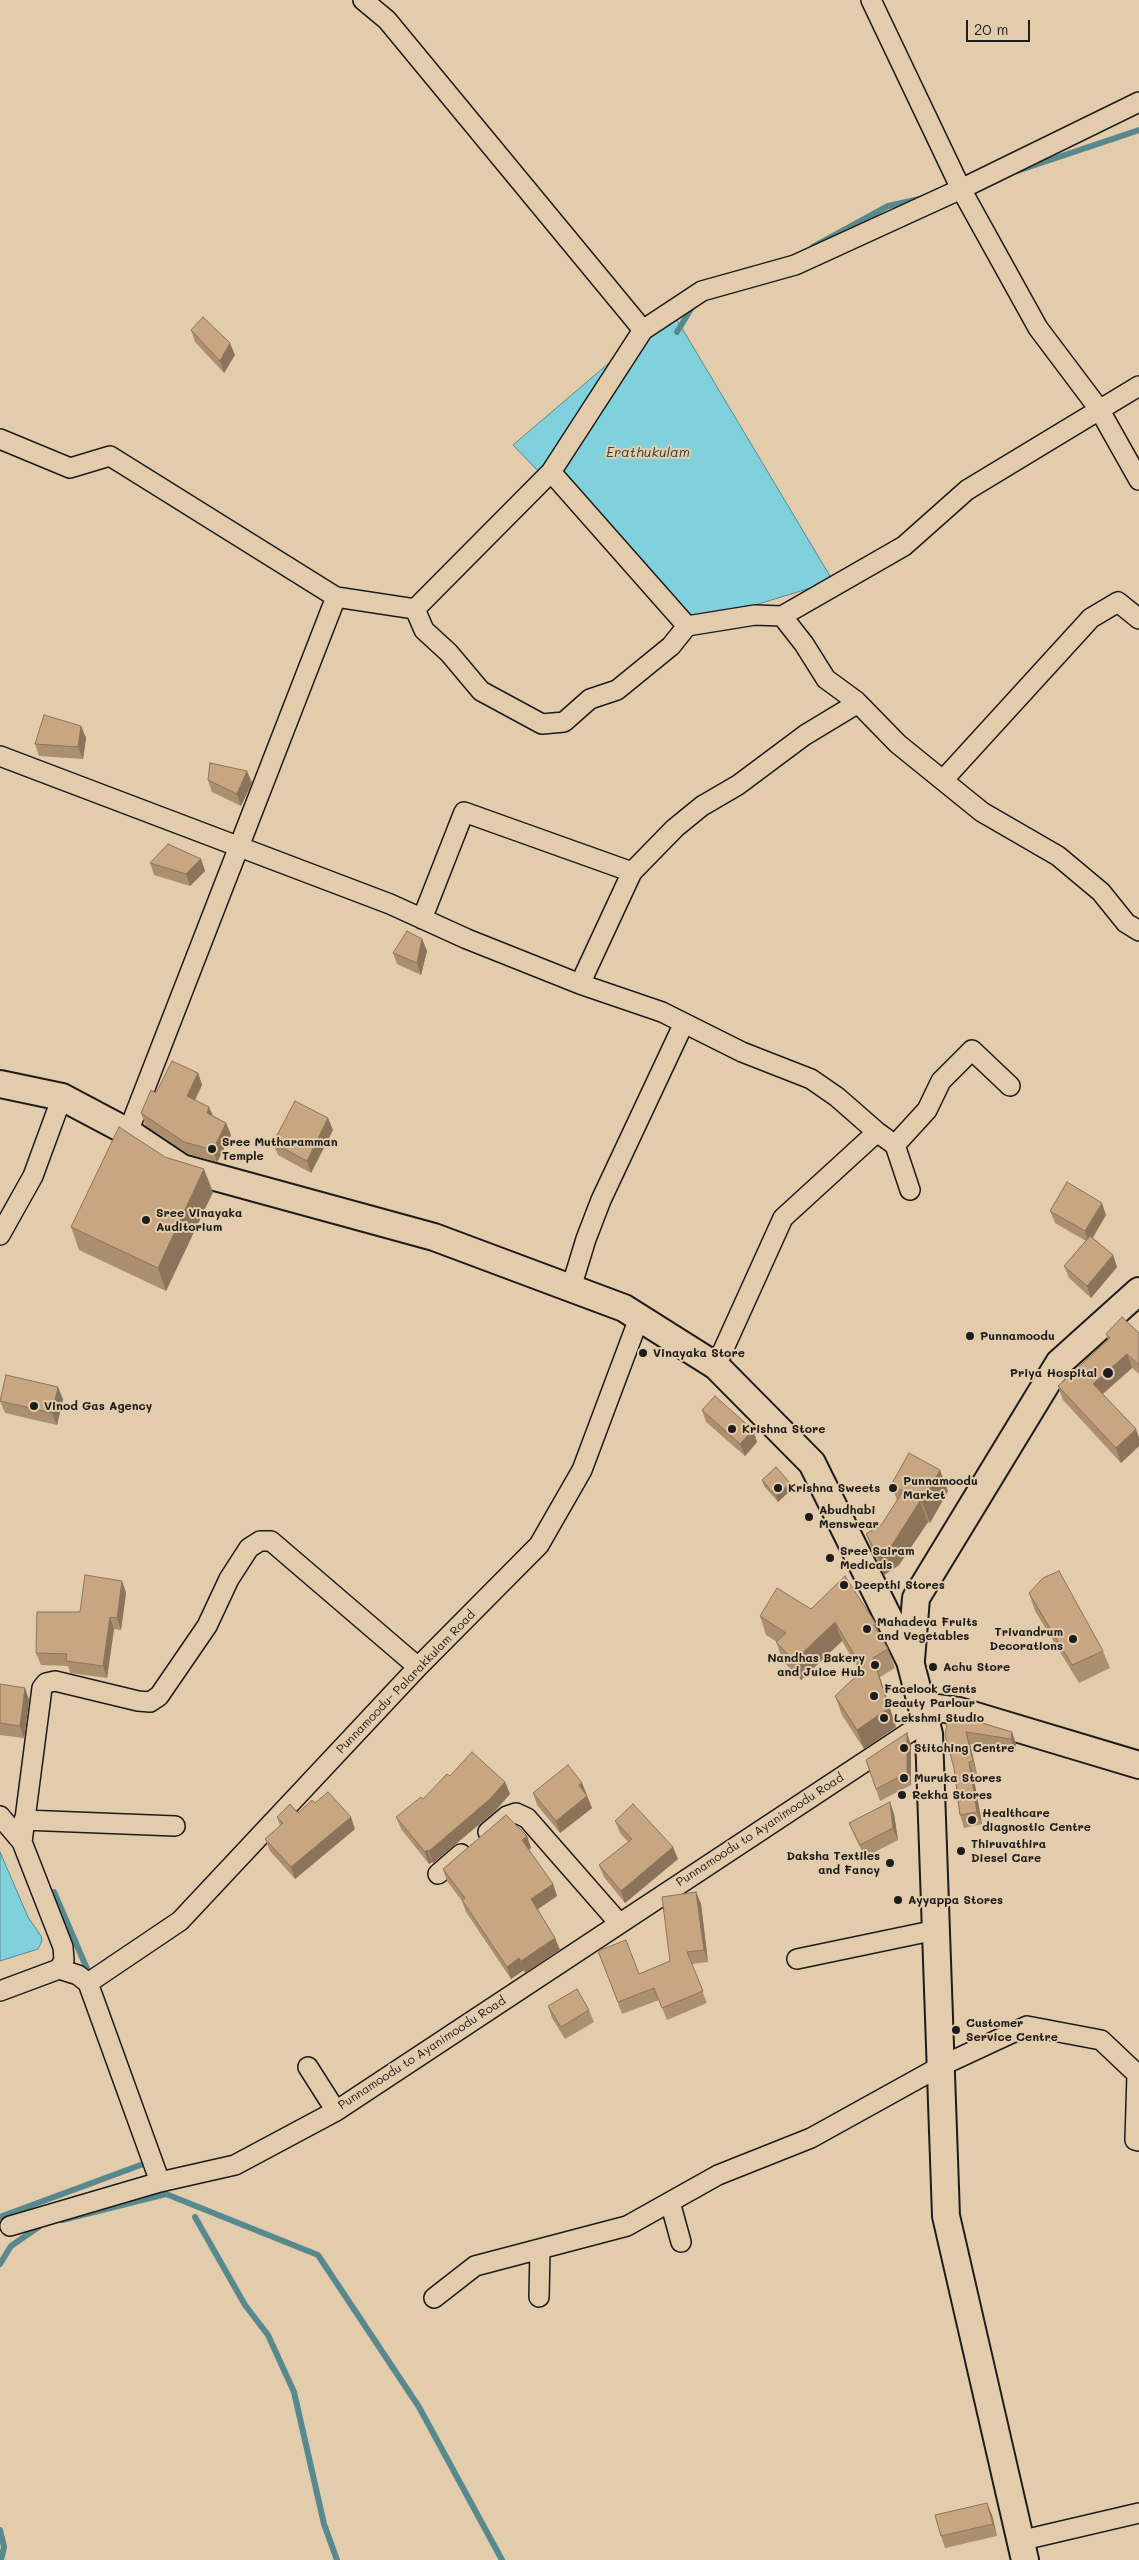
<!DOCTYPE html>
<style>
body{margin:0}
#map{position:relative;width:1139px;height:2560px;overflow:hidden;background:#e3ccac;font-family:Mali,sans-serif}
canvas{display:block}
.scale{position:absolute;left:966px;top:20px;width:64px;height:22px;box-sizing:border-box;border:2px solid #1c1c1c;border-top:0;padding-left:6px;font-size:15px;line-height:18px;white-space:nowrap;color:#1c1c1c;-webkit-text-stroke:4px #e3ccac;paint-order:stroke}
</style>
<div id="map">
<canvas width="1139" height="2560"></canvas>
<div class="scale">20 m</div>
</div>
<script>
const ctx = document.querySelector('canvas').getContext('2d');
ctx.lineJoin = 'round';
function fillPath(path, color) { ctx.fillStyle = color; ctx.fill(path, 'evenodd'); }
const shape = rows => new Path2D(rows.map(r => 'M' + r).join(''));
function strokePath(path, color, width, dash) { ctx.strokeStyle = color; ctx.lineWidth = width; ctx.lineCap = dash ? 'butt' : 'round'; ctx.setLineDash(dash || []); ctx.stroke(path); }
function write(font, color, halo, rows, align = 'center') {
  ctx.font = font + ' Mali,sans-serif'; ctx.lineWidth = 4; ctx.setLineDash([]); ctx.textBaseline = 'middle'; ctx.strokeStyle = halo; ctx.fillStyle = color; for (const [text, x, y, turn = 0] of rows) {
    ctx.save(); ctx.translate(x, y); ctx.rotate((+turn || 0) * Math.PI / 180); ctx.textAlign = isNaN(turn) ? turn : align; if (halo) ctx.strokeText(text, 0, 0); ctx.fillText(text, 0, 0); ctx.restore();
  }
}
const water = shape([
 [671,310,833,581,687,626,513,445,671,310],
 [0,1852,28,1917,41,1936,42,1941,38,1949,0,1961,0,1852]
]);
const stream = shape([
 [1017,171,1139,130],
 [813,247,888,206,924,198],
 [677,332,694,304],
 [54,1892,91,1978],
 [0,2217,146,2163],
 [195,2217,245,2305,268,2335,294,2392,324,2524,337,2560],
 [62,2220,166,2194,318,2255,419,2407,502,2560],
 [0,2264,11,2246,40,2226],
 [0,2530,4,2547,1,2560]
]);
const street = shape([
 [363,0,387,20,643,330,702,291,795,265,961,189,1139,102],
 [871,0,961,189,1038,328,1099,409,1139,480],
 [0,439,70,468,110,456,336,597,415,609,551,472,643,330],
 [551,472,687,626],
 [415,609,424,630,449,653,481,691,542,724,564,722,590,699,617,690,671,646,687,626,755,615,782,616,804,644,826,679,856,701,898,744,982,812,1058,856,1101,892,1126,923,1139,931],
 [782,616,904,546,967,490,1139,386],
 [0,756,390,904,467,939,580,984,632,872,675,828,702,806,738,785,805,735,858,703],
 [944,779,1091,618,1118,602,1139,619],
 [422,919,464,812,632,872],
 [580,984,662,1012,742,1052,811,1079,837,1097,877,1132,895,1145,927,1110,941,1081,972,1050,1010,1086],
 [128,1132,336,597],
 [895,1145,910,1190],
 [0,1235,33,1176,62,1097],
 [571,1288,586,1239,601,1200,684,1023],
 [716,1366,783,1218,877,1132],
 [0,1816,22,1842,63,1947,64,1960,59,1969],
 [24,1820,175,1826],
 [488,1832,507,1816,516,1813,527,1818,619,1923],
 [22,1842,42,1688,46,1683,55,1681,138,1701,150,1702,159,1696,207,1626,229,1579,249,1548,260,1541,271,1541,418,1667],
 [438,1874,461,1854],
 [797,1959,936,1930],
 [88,1983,180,1921,418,1667,539,1545,582,1470,639,1318],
 [0,1991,59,1969,78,1975,88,1983,160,2182,235,2165,336,2111,925,1722],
 [308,2067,336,2111],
 [670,2202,681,2242],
 [10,2226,160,2182],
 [539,2297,540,2250],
 [434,2298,475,2266,627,2226,718,2175,811,2138,941,2066,1027,2026,1101,2040,1137,2074,1135,2140,1139,2141],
 [1020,2539,1032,2538,1139,2513]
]);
const secondary = shape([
 [0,1084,62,1097,128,1132,182,1168,434,1237,624,1308,716,1366,812,1463,910,1661,929,1734,946,2216,1025,2560],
 [911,1660,916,1598,1059,1363,1139,1291],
 [922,1706,959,1711,1139,1765]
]);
const wall = shape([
 [191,330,235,355,224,373,195,342],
 [81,726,86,738,83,759,39,756,35,744],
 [247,771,252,783,241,806,212,792,208,780],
 [201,859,205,871,190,886,154,875,150,863],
 [422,939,427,951,421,975,397,964,393,953],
 [198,1073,202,1085,195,1100,209,1107,213,1116,226,1123,231,1135,217,1162,188,1154,145,1125,141,1113,156,1093],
 [328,1118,333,1130,311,1173,278,1155,273,1143],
 [213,1192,166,1291,79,1250,71,1227],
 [1050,1211,1106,1215,1093,1238,1113,1255,1117,1267,1091,1298,1069,1278,1064,1266,1086,1241,1055,1223],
 [1139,1333,1139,1374,1132,1368,1103,1394,1136,1429,1139,1438,1139,1446,1121,1463,1063,1400,1058,1386,1108,1340,1106,1334],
 [63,1399,57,1425,5,1413,0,1401],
 [702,1410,753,1430,757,1442,745,1456,706,1422],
 [762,1480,790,1483,792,1489,778,1502,764,1486],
 [891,1485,948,1491,930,1523,928,1522,899,1565,884,1575,874,1554,866,1534,882,1524,897,1500],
 [122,1581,126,1593,121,1630,114,1629,107,1678,70,1673,68,1666,41,1665,36,1653,80,1612],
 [1029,1593,1103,1651,1110,1668,1079,1683,1035,1611],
 [811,1609,876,1624,880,1636,888,1649,895,1668,880,1677,896,1727,864,1749,842,1715,835,1696,860,1672,842,1641,801,1680,783,1661,776,1642,777,1642,766,1635,760,1616],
 [0,1684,25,1688,29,1700,24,1738,0,1735],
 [949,1713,1012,1732,1016,1744,1015,1752,970,1744,977,1774,973,1774,982,1824,964,1828,960,1815,954,1768],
 [911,1745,911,1785,880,1801,866,1760],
 [450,1776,505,1782,510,1794,495,1811,433,1863,432,1862,429,1864,401,1829,396,1817,423,1799],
 [582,1783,592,1808,560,1833,537,1805,533,1793],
 [890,1802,894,1814,898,1840,865,1857,854,1835,849,1823],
 [315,1803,355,1829,295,1879,270,1851,265,1839,280,1826,277,1817,298,1813],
 [615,1821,678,1859,625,1903,604,1877,599,1865,628,1842,620,1833],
 [527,1836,531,1848,529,1850,553,1884,557,1896,538,1909,555,1938,560,1950,525,1973,524,1970,511,1979,466,1912,462,1901,447,1881,443,1869],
 [696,1892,701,1904,708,1962,692,1964,707,2003,667,2020,659,2000,622,2014,598,1951,639,1974,670,1961],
 [548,2006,589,2010,594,2022,565,2039,552,2018],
 [992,2515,997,2536,945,2548,941,2536]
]);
const shadedWall = shape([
 [230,343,235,355,224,373,220,361],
 [81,726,86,738,83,759,78,747],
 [247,771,252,783,241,806,237,794],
 [201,859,205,871,190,886,186,874],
 [422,939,427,951,421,975,417,963],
 [198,1073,202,1085,191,1108,187,1096],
 [209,1107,214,1119,207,1113],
 [328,1118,333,1130,311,1173,307,1161],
 [226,1123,231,1135,217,1162,213,1150],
 [204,1169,213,1192,166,1291,158,1268],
 [1102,1203,1106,1215,1089,1243,1085,1231],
 [1113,1255,1117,1267,1091,1298,1087,1286],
 [1127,1354,1132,1368,1098,1398,1093,1384],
 [58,1387,63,1399,57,1425,52,1413],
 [1136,1429,1139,1438,1139,1446,1121,1463,1116,1448],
 [753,1430,757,1442,745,1456,740,1444],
 [940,1470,948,1491,930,1523,922,1502],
 [790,1483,792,1489,778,1502,776,1496],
 [920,1501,928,1522,899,1565,884,1575,877,1554],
 [122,1581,126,1593,121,1630,117,1618],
 [110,1617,114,1629,107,1678,103,1666],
 [835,1622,842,1641,801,1680,794,1661],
 [876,1624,883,1643,874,1625],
 [873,1658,896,1727,864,1749,857,1730],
 [25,1688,29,1700,24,1738,20,1726],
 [966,1732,970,1744,977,1774,973,1761],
 [1012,1732,1016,1744,1015,1752,1011,1739],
 [907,1733,911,1745,911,1785,907,1773],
 [969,1762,973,1774,982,1824,977,1812],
 [505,1782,510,1794,495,1811,433,1863,429,1851],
 [582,1783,587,1795,579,1785],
 [587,1796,592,1808,560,1833,556,1821],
 [890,1802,894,1814,898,1840,893,1828],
 [351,1817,355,1829,295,1879,291,1867],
 [527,1836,531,1848,526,1852,522,1840],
 [673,1847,678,1859,625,1903,621,1891],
 [427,1850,432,1862,429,1864,425,1852],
 [553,1884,557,1896,535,1911,531,1899],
 [696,1892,701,1904,708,1962,704,1950],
 [555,1938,560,1950,525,1973,521,1961],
 [519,1958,524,1970,511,1979,507,1967],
 [987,2503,992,2515,997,2536,993,2524]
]);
const building = shape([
 [203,317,230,343,220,361,191,330,203,317],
 [44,715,81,726,78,747,35,744,44,715],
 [210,763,247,771,237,794,208,780,210,763],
 [168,844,201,859,186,874,150,863,168,844],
 [407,931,422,939,417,963,393,953,407,931],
 [172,1061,198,1073,187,1096,209,1107,207,1113,226,1123,213,1150,184,1142,141,1113,151,1090,156,1093,172,1061],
 [295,1101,328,1118,307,1161,273,1143,295,1101],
 [119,1127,165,1157,204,1169,158,1268,71,1227,119,1127],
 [1067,1182,1102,1203,1085,1231,1050,1211,1067,1182],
 [1090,1236,1113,1255,1087,1286,1064,1266,1090,1236],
 [1122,1317,1139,1333,1139,1365,1127,1354,1093,1384,1136,1429,1116,1448,1058,1386,1110,1338,1106,1334,1122,1317],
 [6,1375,58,1387,52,1413,0,1401,6,1375],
 [715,1396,753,1430,740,1444,702,1410,715,1396],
 [909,1453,940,1470,922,1502,920,1501,892,1545,877,1554,866,1534,882,1524,903,1491,891,1485,909,1453],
 [776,1467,790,1483,776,1496,762,1480,776,1467],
 [1059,1571,1103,1651,1072,1665,1029,1593,1043,1578,1059,1571],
 [85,1575,122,1581,117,1618,110,1617,103,1666,66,1661,67,1654,36,1653,37,1612,80,1612,85,1575],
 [845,1576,876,1624,874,1625,888,1649,873,1658,889,1708,857,1730,835,1696,863,1670,835,1622,794,1661,776,1642,786,1633,760,1616,777,1588,811,1609,845,1576],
 [0,1684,25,1688,20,1726,0,1723,0,1684],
 [949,1713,1012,1732,1011,1739,966,1732,973,1761,969,1762,977,1812,960,1815,954,1768,945,1735,949,1713],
 [907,1733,907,1773,876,1789,866,1760,907,1733],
 [472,1752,505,1782,490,1799,429,1851,427,1850,425,1852,396,1817,421,1797,423,1799,447,1774,450,1776,472,1752],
 [568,1765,582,1783,579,1785,587,1796,556,1821,533,1793,568,1765],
 [328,1792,351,1817,291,1867,265,1839,283,1823,277,1817,290,1804,298,1813,312,1800,315,1803,328,1792],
 [890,1802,893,1828,860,1845,849,1823,890,1802],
 [633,1804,673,1847,621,1891,599,1865,632,1839,615,1821,633,1804],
 [506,1815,527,1836,522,1840,553,1884,531,1899,555,1938,521,1961,519,1958,507,1967,462,1900,465,1898,443,1869,506,1815],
 [696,1892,704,1950,687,1952,703,1991,662,2008,654,1988,618,2002,598,1951,626,1940,639,1974,670,1961,662,1897,696,1892],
 [577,1989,589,2010,561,2027,548,2006,577,1989],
 [987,2503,993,2524,941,2536,935,2515,987,2503]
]);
const markers = [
 [212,1149,5,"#1c1c1c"],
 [146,1220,5,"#1c1c1c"],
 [970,1336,5,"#1c1c1c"],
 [643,1353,5,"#1c1c1c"],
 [1108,1373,6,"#1c1c1c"],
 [34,1406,5,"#1c1c1c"],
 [732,1429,5,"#1c1c1c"],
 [778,1488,5,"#1c1c1c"],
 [893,1488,5,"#1c1c1c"],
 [809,1517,5,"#1c1c1c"],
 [830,1558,5,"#1c1c1c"],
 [844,1585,5,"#1c1c1c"],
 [867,1629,5,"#1c1c1c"],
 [1073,1639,5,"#1c1c1c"],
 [875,1665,5,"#1c1c1c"],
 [933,1667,5,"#1c1c1c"],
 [874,1696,5,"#1c1c1c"],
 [884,1718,5,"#1c1c1c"],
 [904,1748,5,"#1c1c1c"],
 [904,1778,5,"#1c1c1c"],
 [902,1795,5,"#1c1c1c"],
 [972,1820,5,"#1c1c1c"],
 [961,1851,5,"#1c1c1c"],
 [890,1863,5,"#1c1c1c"],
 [898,1900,5,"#1c1c1c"],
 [956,2030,5,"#1c1c1c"]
];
const poiNames = [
 ["Sree Mutharamman",222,1142],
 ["Temple",222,1156],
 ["Sree Vinayaka",156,1213],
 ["Auditorium",156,1227],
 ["Punnamoodu",980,1336],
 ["Vinayaka Store",653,1353],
 ["Priya Hospital",1097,1373,"right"],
 ["Vinod Gas Agency",44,1406],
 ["Krishna Store",742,1429],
 ["Punnamoodu",903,1481],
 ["Market",903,1495],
 ["Krishna Sweets",788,1488],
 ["Abudhabi",819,1510],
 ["Menswear",819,1524],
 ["Sree Sairam",840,1551],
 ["Medicals",840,1565],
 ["Deepthi Stores",854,1585],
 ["Mahadeva Fruits",877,1622],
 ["and Vegetables",877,1636],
 ["Trivandrum",1063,1632,"right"],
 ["Decorations",1063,1646,"right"],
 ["Nandhas Bakery",865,1658,"right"],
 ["and Juice Hub",865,1672,"right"],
 ["Achu Store",943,1667],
 ["Facelook Gents",884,1689],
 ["Beauty Parlour",884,1703],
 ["Lekshmi Studio",894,1718],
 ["Stitching Centre",914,1748],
 ["Muruka Stores",914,1778],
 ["Rekha Stores",912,1795],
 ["Healthcare",982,1813],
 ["diagnostic Centre",982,1827],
 ["Thiruvathira",971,1844],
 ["Diesel Care",971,1858],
 ["Daksha Textiles",880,1856,"right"],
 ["and Fancy",880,1870,"right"],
 ["Ayyappa Stores",908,1900],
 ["Customer",966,2023],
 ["Service Centre",966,2037]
];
const streetNames = [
 ["Punnamoodu- Palarakkulam Road",406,1682,-46],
 ["Punnamoodu to Ayanimoodu Road",760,1830,-33],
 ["Punnamoodu to Ayanimoodu Road",422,2053,-33]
];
const waterNames = [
 ["Erathukulam",648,453]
];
fillPath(water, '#80d1db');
strokePath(water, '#58898f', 1);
strokePath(stream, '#58898f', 6);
strokePath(street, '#1c1c1c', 22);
strokePath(secondary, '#1c1c1c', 30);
strokePath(street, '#e3ccac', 19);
strokePath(secondary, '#e3ccac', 26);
fillPath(wall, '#ab8f6f');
fillPath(shadedWall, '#8b745a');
fillPath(building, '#c7a681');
strokePath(building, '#8b745a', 1);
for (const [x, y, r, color] of markers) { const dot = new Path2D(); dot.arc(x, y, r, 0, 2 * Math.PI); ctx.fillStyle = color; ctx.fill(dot); strokePath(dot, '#e3ccac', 2); }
write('bold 12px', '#1c1c1c', '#e3ccac', poiNames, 'left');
write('12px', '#1c1c1c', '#e3ccac', streetNames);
write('italic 14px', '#304042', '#e3ccac', waterNames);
</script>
